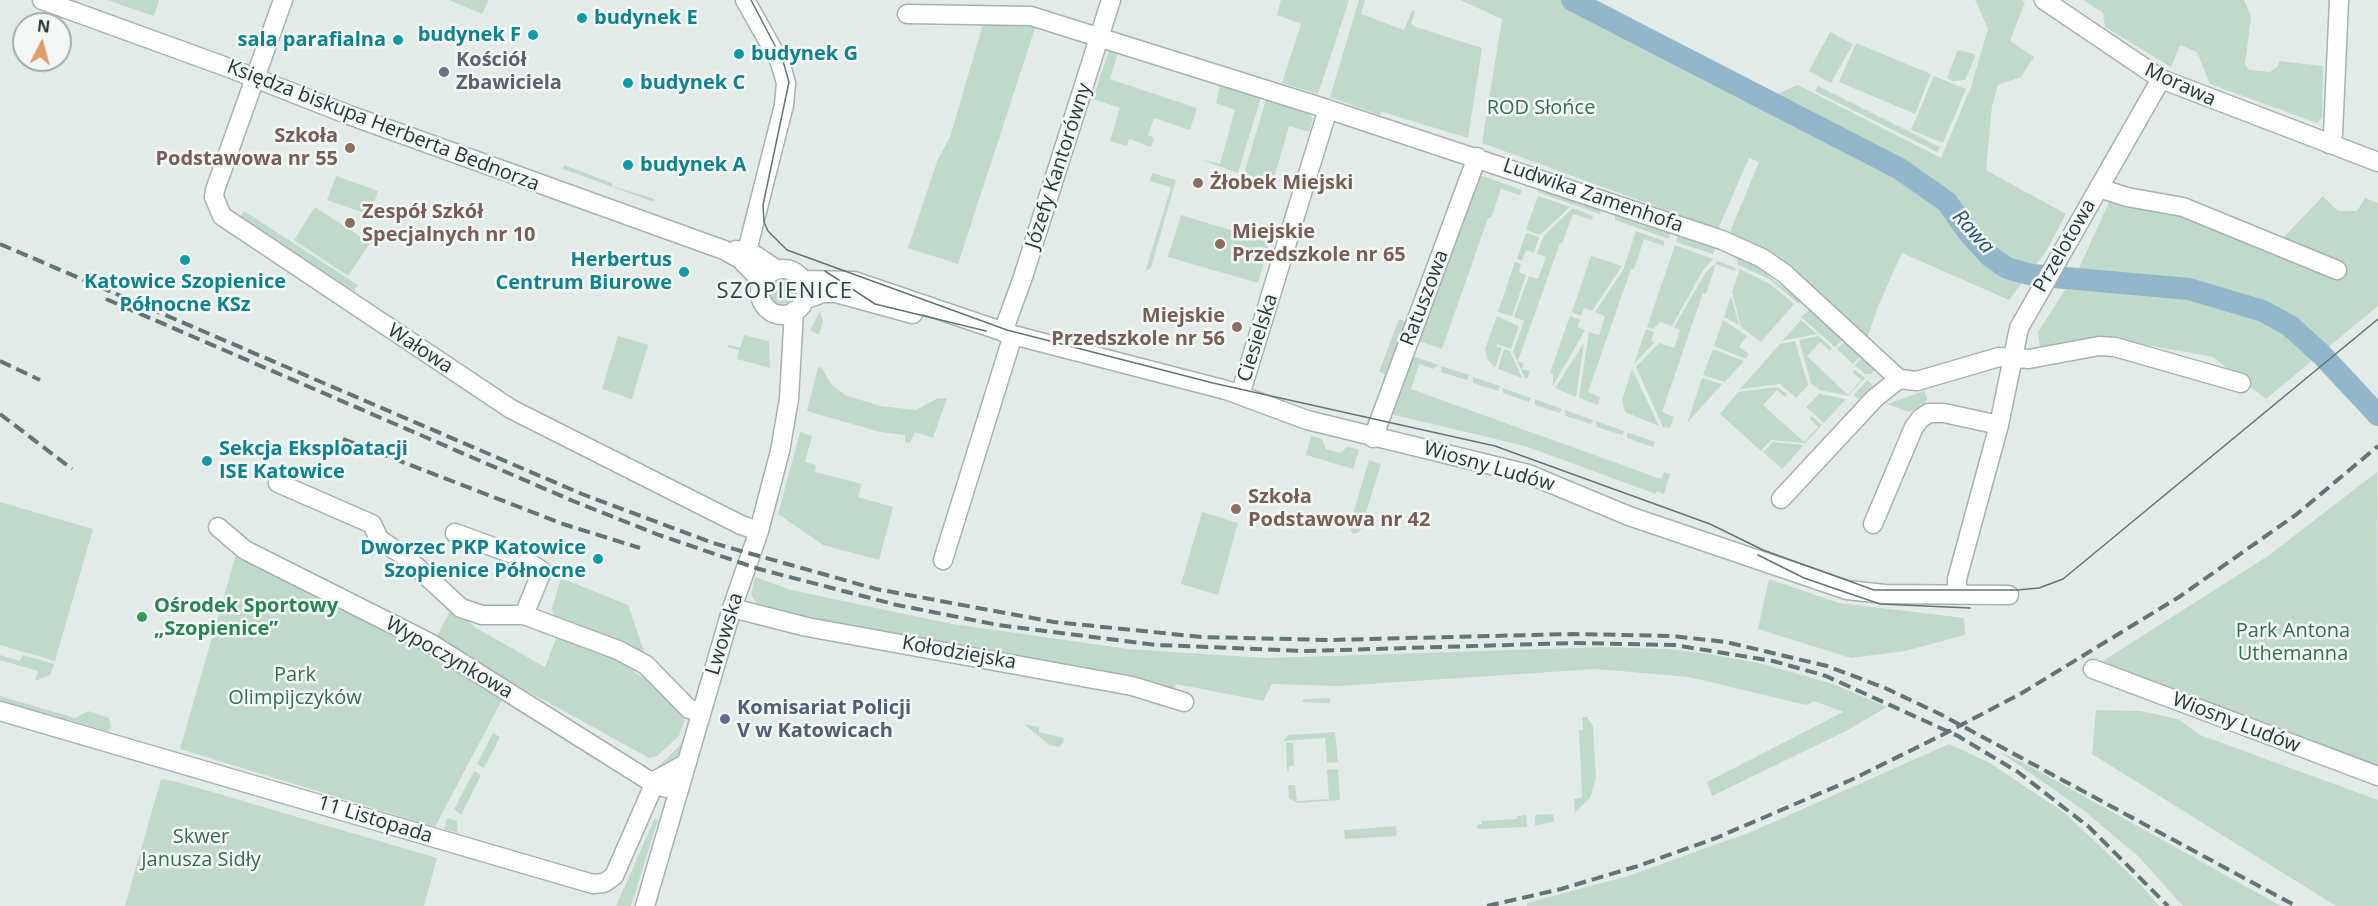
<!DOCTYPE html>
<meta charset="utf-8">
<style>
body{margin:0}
#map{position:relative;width:2378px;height:906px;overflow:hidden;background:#e3ebe9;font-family:"Open Sans",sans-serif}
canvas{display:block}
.north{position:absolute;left:12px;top:12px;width:60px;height:60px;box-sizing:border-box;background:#f3f8f7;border:2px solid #a1acab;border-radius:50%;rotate:6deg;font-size:16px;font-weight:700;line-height:24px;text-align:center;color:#253a39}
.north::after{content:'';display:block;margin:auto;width:21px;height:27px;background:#e19e6b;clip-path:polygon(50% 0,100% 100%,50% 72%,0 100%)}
</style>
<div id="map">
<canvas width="2378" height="906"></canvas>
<div class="north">N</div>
</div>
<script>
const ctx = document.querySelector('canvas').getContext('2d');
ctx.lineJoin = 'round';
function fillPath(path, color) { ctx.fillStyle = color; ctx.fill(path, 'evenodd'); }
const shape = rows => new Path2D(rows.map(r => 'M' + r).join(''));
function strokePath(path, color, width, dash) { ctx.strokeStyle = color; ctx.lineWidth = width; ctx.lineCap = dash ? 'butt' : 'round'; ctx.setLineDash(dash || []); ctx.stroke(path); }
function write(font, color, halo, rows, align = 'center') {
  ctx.font = font + ' "Open Sans",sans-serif'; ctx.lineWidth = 5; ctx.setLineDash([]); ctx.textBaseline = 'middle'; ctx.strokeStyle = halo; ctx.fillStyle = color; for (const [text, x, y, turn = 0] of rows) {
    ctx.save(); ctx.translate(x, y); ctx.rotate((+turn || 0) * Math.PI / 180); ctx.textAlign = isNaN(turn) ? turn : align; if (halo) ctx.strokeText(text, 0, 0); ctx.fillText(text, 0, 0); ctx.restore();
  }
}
const green = shape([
 [107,0,159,0,154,16],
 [449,0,489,0,482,14],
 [1281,0,1349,0,1318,94,1282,83,1301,24,1277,15],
 [1359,0,1365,0,1361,14,1404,30,1412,10,1415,12,1411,24,1416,27,1482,48,1468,138,1382,112,1380,115,1330,97],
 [1460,0,1589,0,1777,94,1798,85,1941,158,1971,87,1988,29,1975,0,2022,0,2025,2,2010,41,2034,57,2021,77,1998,85,1992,106,1986,170,2066,214,2045,253,2009,300,1902,253,1879,304,1867,338,1791,266,1763,248,1730,232,1759,162,1749,158,1718,229,1482,143,1502,19],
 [2083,0,2244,0,2251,17,2245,64,2249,70,2270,72,2278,66,2279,61,2323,66,2322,118,2317,123,2210,84,2197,52,2180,45,2171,67,2105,27,2103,13],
 [984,21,1036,25,958,264,908,248,938,159,950,137],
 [1830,32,1853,44,1831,83,1809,71],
 [1856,43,1931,74,1915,114,1839,82],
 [1109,50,1118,53,1110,79,1197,108,1190,130,1154,118,1148,135,1154,138,1151,147,1129,139,1127,146,1110,141,1120,108,1093,99],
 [1958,50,1974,54,1975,57,1965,80,1952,81,1947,78],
 [1934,76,1966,89,1943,143,1911,130],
 [1220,85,1261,97,1238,173,1199,159,1220,164,1235,110,1216,103],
 [1818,86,1940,147,1937,152,1815,91],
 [1266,99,1309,113,1313,119,1309,132,1289,126,1273,182,1244,174],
 [564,165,612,183,612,186,655,199,654,202,563,169],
 [1152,173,1176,180,1151,268,1145,272,1171,187,1150,181],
 [336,176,378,191,370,215,327,200],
 [1483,176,1522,190,1520,195,1501,189,1491,218,1488,218,1442,349,1416,340,1477,178],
 [1539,186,1602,207,1600,214,1537,192],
 [1538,196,1570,207,1540,235,1526,230],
 [2323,196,2338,211,2357,211,2365,198,2378,203,2378,306,2266,399,2213,357,2108,338,2040,348,2038,332,2079,268,2110,200,2187,216,2277,244],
 [315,207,370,243,348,276,294,240],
 [1573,208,1593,216,1592,220,1573,214,1562,243,1560,243,1518,361,1523,363,1522,369,1530,371,1527,379,1525,378,1513,352,1524,321,1514,317,1529,276,1538,279,1546,257,1537,254,1544,235],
 [1615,210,1670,231,1669,239,1615,220],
 [244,211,358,285,354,291,240,217],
 [1181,215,1270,242,1258,283,1168,257],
 [1636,231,1664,241,1664,246,1644,239,1634,269,1631,269,1588,392,1600,397,1598,405,1579,398,1589,332,1599,335,1605,316,1595,312,1623,270],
 [1526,233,1539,237,1534,253,1526,250,1522,261,1517,259],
 [1678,234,1717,245,1713,254,1676,242],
 [1675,245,1713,259,1703,270,1672,326,1660,322,1653,329,1647,327],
 [1734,252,1766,268,1766,274,1790,293,1795,290,1801,302,1799,304,1769,279,1738,265],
 [1591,256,1622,266,1592,311,1584,308,1581,316,1572,312],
 [1718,261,1736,268,1735,271,1716,264,1706,294,1703,293,1662,412,1674,417,1670,428,1663,427,1636,367,1659,343,1674,348,1680,330,1674,327,1706,272],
 [1515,262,1521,264,1519,272,1526,275,1512,316,1498,312],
 [1740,269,1770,284,1794,304,1761,342,1741,327,1732,292],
 '769 291a13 13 0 1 1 26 0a13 13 0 1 1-26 0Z',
 [1731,296,1739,325,1724,317],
 [1812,308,1845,337,1835,347,1801,317],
 [820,311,823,321,819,335,810,330],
 [1497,316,1519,326,1511,349,1497,344,1496,346,1502,348,1495,368,1487,359,1485,349],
 [1570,316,1580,320,1577,327,1585,330,1553,386,1553,374,1550,373],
 [1399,319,1407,322,1387,375,1379,372],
 [1723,320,1747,336,1739,347,1749,354,1746,359,1714,346],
 [1801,320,1817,334,1782,341],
 [1646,329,1654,332,1651,341,1655,342,1634,364],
 [744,335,769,341,770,368,737,359,739,350,728,347,728,345,740,348],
 [618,336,648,345,632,399,602,389],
 [1819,336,1832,348,1830,351,1820,342,1807,356,1848,395,1861,380,1852,372,1855,370,1865,378,1848,396,1820,390,1811,383,1799,340],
 [1847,339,1863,354,1853,364,1837,349],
 [1795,341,1808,385,1796,398,1780,384,1740,389,1780,344],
 [1584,343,1576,397,1555,388],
 [1504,349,1510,351,1522,378,1498,369],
 [1713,349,1744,361,1725,382,1703,375],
 [1864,356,1877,368,1871,374,1865,374,1855,365],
 [1416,357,1438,365,1433,369,1419,364,1411,389,1661,479,1664,472,1670,474,1664,494,1657,491,1656,494,1525,446,1394,415,1392,411,1412,358],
 [1441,366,1469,375,1467,380,1441,372],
 [818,367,822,368,831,384,845,395,880,406,916,410,936,399,947,398,933,438,915,432,910,443,905,442,905,435,880,432,807,411],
 [1632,369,1659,426,1625,412,1622,400],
 [1473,377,1500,386,1498,391,1473,383],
 [1702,378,1722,384,1688,422,1688,421],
 [1867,380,1876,388,1861,402,1854,395],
 [1778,387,1787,394,1785,397,1777,390,1763,405,1804,442,1818,427,1810,419,1812,416,1822,425,1805,443,1771,440,1761,451,1720,414,1738,392],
 [1503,388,1531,398,1529,402,1503,393],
 [1924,391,1927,398,1925,404,1909,412,1887,404],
 [1819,394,1846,399,1824,423,1806,407],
 [1535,399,1562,409,1560,413,1535,405],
 [1565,410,1593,420,1591,424,1566,416],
 [1596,421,1624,431,1622,435,1597,427],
 [800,432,812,436,805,462,816,465,815,472,862,484,858,497,893,507,879,560,823,545,778,514],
 [1627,432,1655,442,1653,447,1627,438],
 [1311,436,1322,439,1326,449,1340,453,1348,446,1359,450,1353,469,1306,455],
 [1773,442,1804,445,1782,469,1763,452],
 [1369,460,1381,464,1361,528,1359,532,1353,534,1349,527],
 [2377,472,2378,765,2101,662,2268,556],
 [0,502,93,529,55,661,0,645],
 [1202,512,1238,523,1218,595,1181,584],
 [237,551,412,642,503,698,435,827,180,749],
 [755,577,791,590,952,624,1128,649,1266,658,1605,647,1667,649,1709,654,1763,664,1833,684,1887,707,1846,731,1712,796,1707,782,1843,712,1814,701,1806,705,1689,677,1596,669,1339,686,1272,684,1263,701,1176,684,1175,689,1156,686,819,622,758,605,751,595],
 [561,578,628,605,647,660,634,672,690,704,679,736,657,756,649,758,435,640,452,607,476,628,545,667,558,633,552,609],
 [1769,579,1839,603,1964,618,1965,635,1905,651,1851,658,1758,629],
 [0,655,20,661,23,655,54,664,50,675,35,681,38,671,0,660],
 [0,696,75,718,88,711,109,718,111,728,104,735,100,729,0,701],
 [1330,698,1330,703,1302,702,1304,699],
 [2096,710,2140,711,2178,719,2200,735,2378,800,2378,906,2336,906,2092,754],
 [1582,717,1587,717,1593,726,1596,778,1590,798,1575,812,1574,799,1582,797,1579,730,1583,730],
 [1024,724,1039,727,1039,732,1064,738,1063,743,1059,747,1049,745],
 [1335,732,1338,762,1327,763,1325,738,1283,741,1289,735],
 [493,733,500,737,484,768,477,764],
 [684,735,687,736,679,757,654,771,681,744],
 [1286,743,1293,743,1294,766,1289,766,1289,771,1287,771],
 [1949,744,1990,763,2066,814,2142,886,2159,906,1527,906,1527,903,1628,876,1751,832],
 [2000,752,2024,763,2281,906,2183,906,2139,857,2083,810],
 [1338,769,1340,800,1297,803,1289,798,1288,785,1295,785,1297,801,1329,799,1327,770],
 [474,771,481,775,461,815,454,809],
 [161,779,178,782,437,858,424,906,125,906],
 [1553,814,1554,821,1535,826,1535,815],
 [1526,815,1527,827,1477,829,1477,825,1482,824,1482,821,1517,819,1518,816],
 [447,818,457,821,458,833,444,829],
 [655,818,658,820,631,906,616,906],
 [1396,826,1397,836,1345,839,1344,830]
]);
const river = shape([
 [1572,0,1900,169,1947,202,1968,232,1990,256,2007,268,2032,275,2189,289,2263,311,2290,326,2321,354,2378,415]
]);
const minor = shape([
 [42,0,232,69,349,115,724,250,740,259,762,281],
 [283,0,215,190,214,197,222,216,511,409,741,525,759,531],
 [745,0,780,62,786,83,784,105,747,251],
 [2044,0,2161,79,2378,162],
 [907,14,1031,16,1321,107,1722,240,1762,258,1785,274,1899,379,1917,381,1999,357,2029,359,2099,346,2115,347,2241,383],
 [2329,144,2333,134,2339,0],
 [2099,188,2127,197,2183,207,2337,270],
 [736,250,755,255,777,270],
 '760 292a23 23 0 1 1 46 0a23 23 0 1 1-46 0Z',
 [802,280,854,281,1013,335,1226,390,1307,420,1528,474,1629,516,1847,590,1885,594,2009,595],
 [804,300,823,293,836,293,913,314],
 [1003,332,1023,277,1111,0],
 [1240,395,1328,109],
 [1373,438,1477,157],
 [278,483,372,524,379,539,407,558,461,608,482,615,524,615,618,650,646,665,689,709,701,712],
 [1781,499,1875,398,1899,379],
 [1873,524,1914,427,1921,418,1929,413,1944,413,1999,425],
 [218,527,245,550,430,643,656,785,666,788],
 [455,533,521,557,542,571,524,615],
 [943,560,1013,335],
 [1957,594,1957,579,1999,425,2019,328,2161,79],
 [732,608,807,627,1132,686,1184,702],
 [2093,669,2378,776],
 [0,711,593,884,604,883,614,876,656,780,687,763],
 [645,906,732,608,759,531,780,451,789,399,794,311]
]);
const tram = shape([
 [751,0,783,61,789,82,763,205,764,222,768,231,787,250,1007,330,1213,383,1495,446,1710,524,1763,550,1874,590,2017,590,2039,588,2063,579,2378,319],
 [825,271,875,304,986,331],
 [1758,555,1804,578,1880,604,1970,608]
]);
const rail = shape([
 [0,244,582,494,713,543,876,589,1054,622,1202,637,1329,640,1573,634,1672,636,1726,642,1827,666,1885,688,1940,714,2296,906],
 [106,299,573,501,659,535,759,569,897,605,998,625,1157,645,1307,651,1574,643,1674,645,1773,661,1826,676,1958,736,2018,772,2089,827,2168,906],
 [0,361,40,380],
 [0,414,72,469],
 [343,439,563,524,640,548],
 [1487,906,1561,889,1638,866,1716,838,1851,780,1942,735,2022,693,2179,597,2297,514,2378,446]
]);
const markers = [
 [582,18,6,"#0f9aa8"],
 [533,35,6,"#0f9aa8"],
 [398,40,6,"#0f9aa8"],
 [739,54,6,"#0f9aa8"],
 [444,72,6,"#6b7280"],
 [628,83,6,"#0f9aa8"],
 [350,148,6,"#8d6e63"],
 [628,165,6,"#0f9aa8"],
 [1198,183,6,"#8d6e63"],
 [350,223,6,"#8d6e63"],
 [1220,244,6,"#8d6e63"],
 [185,260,6,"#0f9aa8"],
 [684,272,6,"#0f9aa8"],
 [1237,327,6,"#8d6e63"],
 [207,461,6,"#0f9aa8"],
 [1236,509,6,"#8d6e63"],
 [598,559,6,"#0f9aa8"],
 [142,617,6,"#2e9e5b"],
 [725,719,6,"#5c6f8a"]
];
const cultureNames = [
 ["budynek E",594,18],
 ["budynek F",521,35,"right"],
 ["sala parafialna",386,40,"right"],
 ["budynek G",751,54],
 ["budynek C",640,83],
 ["budynek A",640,165],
 ["Herbertus",672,260,"right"],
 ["Centrum Biurowe",672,283,"right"],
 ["Katowice Szopienice",185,282,"center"],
 ["Północne KSz",185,305,"center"],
 ["Sekcja Eksploatacji",219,449],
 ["ISE Katowice",219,472],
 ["Dworzec PKP Katowice",586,548,"right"],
 ["Szopienice Północne",586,571,"right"]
];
const worshipNames = [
 ["Kościół",456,60],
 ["Zbawiciela",456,83]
];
const streetNames = [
 ["Morawa",2180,85,25],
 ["Księdza biskupa Herberta Bednorza",383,126,21],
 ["Józefy Kantorówny",1059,166,-72],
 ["Ludwika Zamenhofa",1593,196,19],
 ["Przelotowa",2065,246,-60],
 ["Ratuszowa",1425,298,-69],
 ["Ciesielska",1258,338,-72],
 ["Wałowa",420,349,33],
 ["Wiosny Ludów",1489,467,16],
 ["Lwowska",725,634,-73],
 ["Kołodziejska",959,653,10],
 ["Wypoczynkowa",449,658,30],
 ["Wiosny Ludów",2236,723,21],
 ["11 Listopada",375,820,17]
];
const parkNames = [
 ["ROD Słońce",1541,108],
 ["Park Antona",2293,631],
 ["Uthemanna",2293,654],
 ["Park",295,675],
 ["Olimpijczyków",295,698],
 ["Skwer",201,837],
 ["Janusza Sidły",201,860]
];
const educationNames = [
 ["Szkoła",338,136,"right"],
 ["Podstawowa nr 55",338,159,"right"],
 ["Żłobek Miejski",1210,183],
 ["Zespół Szkół",362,212],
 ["Specjalnych nr 10",362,235],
 ["Miejskie",1232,232],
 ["Przedszkole nr 65",1232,255],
 ["Miejskie",1225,316,"right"],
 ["Przedszkole nr 56",1225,339,"right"],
 ["Szkoła",1248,497],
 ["Podstawowa nr 42",1248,520]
];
const leisureNames = [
 ["Ośrodek Sportowy",154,606],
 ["„Szopienice”",154,629]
];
const serviceNames = [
 ["Komisariat Policji",737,708],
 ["V w Katowicach",737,731]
];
const waterNames = [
 ["Rawa",1973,232,48]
];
const quarterNames = [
 ["SZOPIENICE",785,292]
];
fillPath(green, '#bfdacb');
strokePath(river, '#92b7ca', 22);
strokePath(minor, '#a6b2b1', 21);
strokePath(minor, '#fff', 18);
strokePath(tram, '#607674', 1.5);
strokePath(rail, '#607674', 4, [12, 6]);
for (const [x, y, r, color] of markers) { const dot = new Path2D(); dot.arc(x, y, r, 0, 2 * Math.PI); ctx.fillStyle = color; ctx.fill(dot); strokePath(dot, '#f3f8f7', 2); }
write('bold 20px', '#0d838f', '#f3f8f7', cultureNames, 'left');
write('bold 20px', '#5b616d', '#f3f8f7', worshipNames, 'left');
write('20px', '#253a39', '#f3f8f7', streetNames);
write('20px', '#346c54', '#f3f8f7', parkNames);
write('bold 20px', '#785e54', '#f3f8f7', educationNames, 'left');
write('bold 20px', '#27864d', '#f3f8f7', leisureNames, 'left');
write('bold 20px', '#4e5e75', '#f3f8f7', serviceNames, 'left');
write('italic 21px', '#26556f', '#f3f8f7', waterNames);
ctx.letterSpacing = '1.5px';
write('22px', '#234a48', '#f3f8f7', quarterNames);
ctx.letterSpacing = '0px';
</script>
